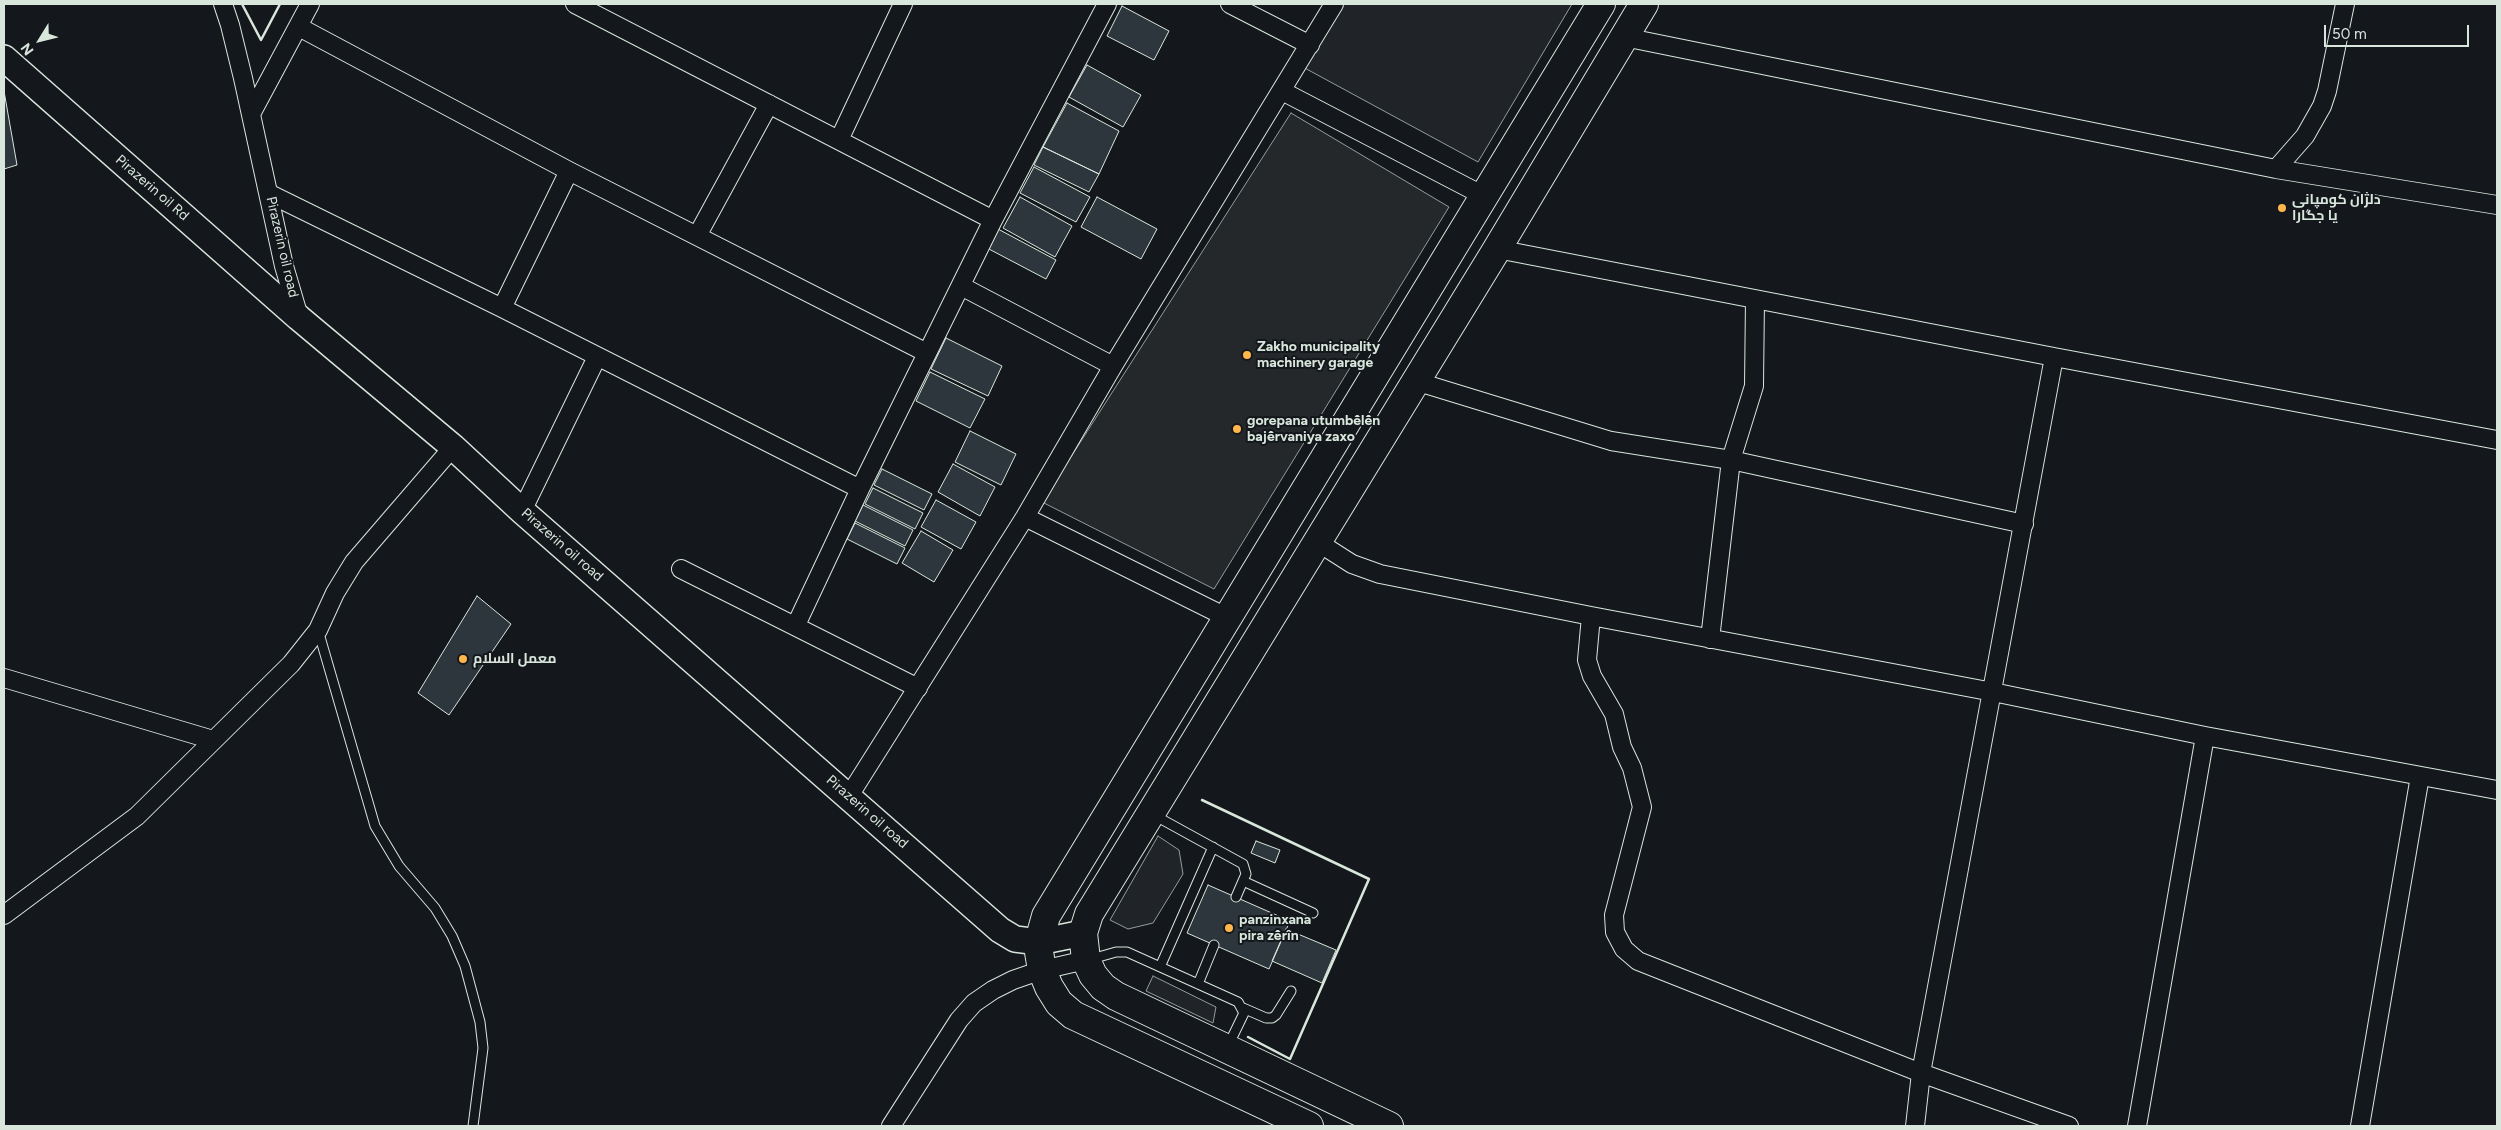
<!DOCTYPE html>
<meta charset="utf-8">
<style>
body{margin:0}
#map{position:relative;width:2501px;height:1130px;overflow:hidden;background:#14181c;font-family:Figtree,sans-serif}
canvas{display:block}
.frame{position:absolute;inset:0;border:5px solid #d8e6dc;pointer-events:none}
.north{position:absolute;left:15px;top:15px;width:50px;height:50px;-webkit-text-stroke:4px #14181c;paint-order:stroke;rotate:234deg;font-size:14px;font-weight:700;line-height:20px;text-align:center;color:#d8e6dc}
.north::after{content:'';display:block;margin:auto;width:18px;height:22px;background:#d8e6dc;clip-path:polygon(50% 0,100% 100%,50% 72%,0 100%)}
.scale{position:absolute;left:2324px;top:25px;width:145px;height:22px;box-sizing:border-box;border:2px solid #d8e6dc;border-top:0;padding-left:6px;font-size:15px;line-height:18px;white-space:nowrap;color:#d8e6dc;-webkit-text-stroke:4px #14181c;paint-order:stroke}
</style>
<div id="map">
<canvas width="2501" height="1130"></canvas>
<div class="frame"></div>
<div class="north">N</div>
<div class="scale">50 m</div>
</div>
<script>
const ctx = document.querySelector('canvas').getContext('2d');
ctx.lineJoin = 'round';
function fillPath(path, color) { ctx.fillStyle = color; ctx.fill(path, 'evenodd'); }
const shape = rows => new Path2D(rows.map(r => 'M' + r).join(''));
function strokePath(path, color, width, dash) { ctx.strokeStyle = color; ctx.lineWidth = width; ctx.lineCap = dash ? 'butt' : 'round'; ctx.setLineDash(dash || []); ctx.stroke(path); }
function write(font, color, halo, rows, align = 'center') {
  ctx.font = font + ' Figtree,Cairo,sans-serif'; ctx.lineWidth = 4; ctx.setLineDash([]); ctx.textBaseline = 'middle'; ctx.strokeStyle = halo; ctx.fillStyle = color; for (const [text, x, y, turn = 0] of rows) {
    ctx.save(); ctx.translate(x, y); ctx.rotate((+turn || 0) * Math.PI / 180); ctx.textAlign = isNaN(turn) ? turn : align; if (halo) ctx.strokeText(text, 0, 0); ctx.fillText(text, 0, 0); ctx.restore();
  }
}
const green = shape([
 [1337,4,1572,4,1478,162,1301,66,1337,4],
 [1158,836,1179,850,1183,874,1153,923,1128,929,1110,920,1158,836],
 [1153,976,1216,1007,1213,1023,1146,991,1153,976]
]);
const parking = shape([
 [1291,113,1449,207,1214,589,1042,502,1291,113]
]);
const building = shape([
 [1122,6,1169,31,1154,60,1107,36,1122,6],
 [1087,65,1141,95,1123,127,1069,97,1087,65],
 [4,91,17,165,4,169,4,91],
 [1067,103,1119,131,1099,174,1043,147,1067,103],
 [1043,147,1099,174,1089,192,1034,165,1043,147],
 [1034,167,1090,197,1076,222,1020,193,1034,167],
 [1020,197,1072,226,1055,257,1003,228,1020,197],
 [1097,197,1157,229,1141,259,1081,227,1097,197],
 [998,229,1056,260,1046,279,987,248,998,229],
 [946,338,1002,366,988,396,931,369,946,338],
 [930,372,985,399,970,428,916,401,930,372],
 [970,431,1016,454,1001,485,955,462,970,431],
 [953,464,995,487,980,516,938,492,953,464],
 [882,469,932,494,924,510,874,485,882,469],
 [873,488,923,513,915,529,865,504,873,488],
 [936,500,976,522,961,549,921,527,936,500],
 [863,505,913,530,905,546,855,521,863,505],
 [855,523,905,548,897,564,847,539,855,523],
 [921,531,953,550,934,582,902,563,921,531],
 [477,596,511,624,449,715,418,693,477,596],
 [1256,841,1280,850,1275,863,1251,853,1256,841],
 [1208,885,1290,921,1269,969,1187,933,1208,885],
 [1286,929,1336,950,1322,983,1272,961,1286,929]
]);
const lane = shape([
 [318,630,375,826,399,866,435,908,452,936,465,966,480,1022,483,1048,473,1126],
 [1152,814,1243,864,1246,874,1236,897],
 [1243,881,1313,913],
 [1088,960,1116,952,1127,952,1238,1002,1244,1013,1228,1046],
 [1160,967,1213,847],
 [1198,984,1214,945],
 [1243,1008,1266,1018,1272,1018,1276,1015,1291,991]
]);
const street = shape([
 [223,4,230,25,243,78,284,266,299,317],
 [575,4,993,220],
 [1230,4,1310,45],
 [299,27,569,171,927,353],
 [1624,37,2276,169,2497,205],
 [1282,91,1484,196],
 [251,114,310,4],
 [839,140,903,4],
 [2276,169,2305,136,2322,106,2327,91,2345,4],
 [270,194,502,308,860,489],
 [697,236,769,104],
 [1497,249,2054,357,1921,1073,1915,1126],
 [961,286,1113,366],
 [502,308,569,171],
 [2054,357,2497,440],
 [1415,381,1611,441,1731,460,2024,524],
 [522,511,597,357],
 [1025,517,1228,618],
 [1316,541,1352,564,1380,574,1591,616,1993,692,2205,736,2497,790],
 [681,569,918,688],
 [1591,616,1587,660,1592,676,1614,714,1622,747,1632,768,1642,807,1614,915,1615,932,1624,949,1638,961,1921,1073,2069,1126],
 [796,625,860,489,993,220,1107,4],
 [1710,639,1731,460,1754,386,1755,299],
 [4,678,213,740],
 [849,796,1025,517,1113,366,1334,4],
 [4,915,137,816,291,664,318,630,335,593,354,562,453,447],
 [891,1126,959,1020,974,1003,993,990,1013,980,1042,970,1086,960],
 [2137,1126,2205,736],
 [2360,1126,2420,776]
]);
const secondary = shape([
 [4,58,299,318,453,447,522,511,1000,930,1015,939,1039,942,1083,933]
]);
const primary = shape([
 [1309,1126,1073,1015,1059,1003,1049,987,1042,970,1039,952,1041,934,1046,916,1601,4],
 [1389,1126,1116,996,1103,987,1093,975,1086,960,1083,933,1089,914,1497,249,1644,4]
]);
const wall = shape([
 [242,4,261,40,280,4],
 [1202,800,1369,879,1290,1059,1248,1037]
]);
const markers = [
 [2282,208,5,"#ffb74d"],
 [1247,355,5,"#ffb74d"],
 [1237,429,5,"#ffb74d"],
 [463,659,5,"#ffb74d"],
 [1229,928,5,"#ffb74d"]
];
const streetNames = [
 ["Pirazerin oil Rd",152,188,41],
 ["Pirazerin oil road",282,247,77],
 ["Pirazerin oil road",562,545,41],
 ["Pirazerin oil road",867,812,41]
];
const poiNames = [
 ["دلژان کومپانی",2292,200],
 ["یا جگارا",2292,216],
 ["Zakho municipality",1257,347],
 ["machinery garage",1257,363],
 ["gorepana utumbêlên",1247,421],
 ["bajêrvaniya zaxo",1247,437],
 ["معمل السلام",473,659],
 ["panzinxana",1239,920],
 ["pira zêrîn",1239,936]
];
fillPath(green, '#202428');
strokePath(green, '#939e99', 1);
fillPath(parking, '#24282b');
strokePath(parking, '#939e99', 1);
fillPath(building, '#2c363c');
strokePath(building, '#d8e6dc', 1);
strokePath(lane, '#d8e6dc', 11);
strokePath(street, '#d8e6dc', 20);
strokePath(secondary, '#d8e6dc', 28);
strokePath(primary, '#d8e6dc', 30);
strokePath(lane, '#14181c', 9);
strokePath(street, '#14181c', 18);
strokePath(secondary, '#14181c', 25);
strokePath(primary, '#14181c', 28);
strokePath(wall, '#d8e6dc', 2.5);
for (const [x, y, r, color] of markers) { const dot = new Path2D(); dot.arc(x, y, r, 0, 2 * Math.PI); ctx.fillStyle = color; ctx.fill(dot); strokePath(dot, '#14181c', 2); }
write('14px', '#d8e6dc', '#14181c', streetNames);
write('bold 14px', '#d8e6dc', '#14181c', poiNames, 'left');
</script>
